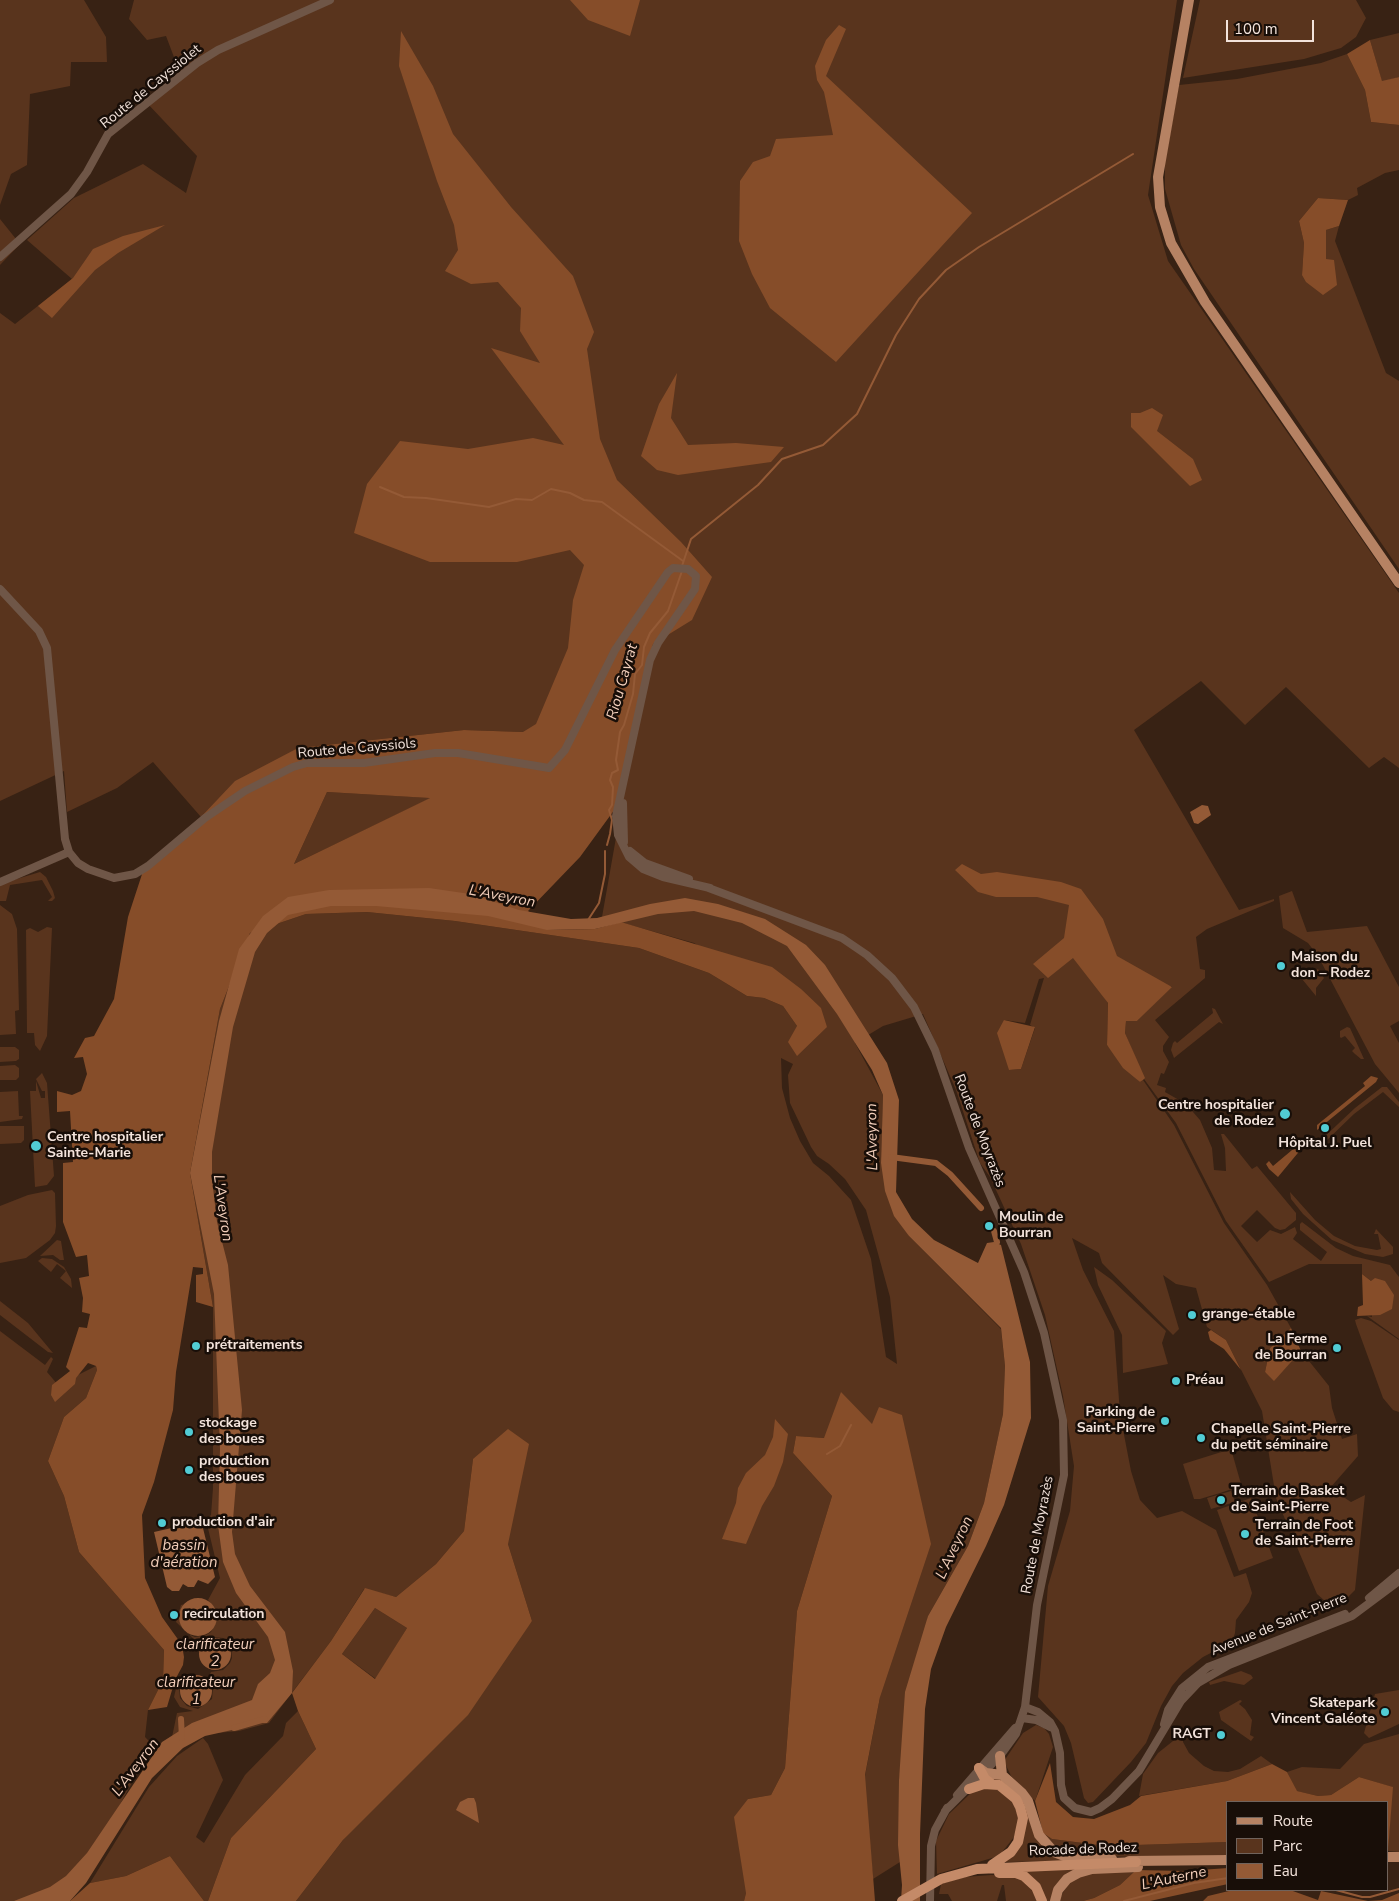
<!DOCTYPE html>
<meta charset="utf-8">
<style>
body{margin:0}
#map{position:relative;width:1399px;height:1901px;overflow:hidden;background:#382214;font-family:"Nunito Sans",sans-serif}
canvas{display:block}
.legend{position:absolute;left:1226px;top:1801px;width:162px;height:90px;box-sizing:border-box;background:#180e08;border:1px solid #70635c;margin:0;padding:6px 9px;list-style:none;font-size:15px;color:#f3e3db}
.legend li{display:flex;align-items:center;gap:10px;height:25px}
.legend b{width:25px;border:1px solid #70635c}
.scale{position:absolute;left:1226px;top:20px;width:88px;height:22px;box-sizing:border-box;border:2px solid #f3e3db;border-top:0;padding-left:6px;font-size:15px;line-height:18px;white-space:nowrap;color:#f3e3db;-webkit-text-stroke:4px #180e08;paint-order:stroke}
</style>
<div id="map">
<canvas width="1399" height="1901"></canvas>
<ul class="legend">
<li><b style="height:6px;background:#b68263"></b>Route</li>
<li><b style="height:14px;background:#59341d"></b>Parc</li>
<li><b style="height:14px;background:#945a36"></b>Eau</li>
</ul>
<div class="scale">100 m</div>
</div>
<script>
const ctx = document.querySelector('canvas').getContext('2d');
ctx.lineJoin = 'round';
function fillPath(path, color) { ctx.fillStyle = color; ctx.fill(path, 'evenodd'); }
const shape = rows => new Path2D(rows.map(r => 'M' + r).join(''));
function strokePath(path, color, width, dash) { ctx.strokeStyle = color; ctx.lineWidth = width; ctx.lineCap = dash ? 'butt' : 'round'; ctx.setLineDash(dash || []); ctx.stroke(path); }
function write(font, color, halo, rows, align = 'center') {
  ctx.font = font + ' "Nunito Sans",sans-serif'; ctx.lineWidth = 5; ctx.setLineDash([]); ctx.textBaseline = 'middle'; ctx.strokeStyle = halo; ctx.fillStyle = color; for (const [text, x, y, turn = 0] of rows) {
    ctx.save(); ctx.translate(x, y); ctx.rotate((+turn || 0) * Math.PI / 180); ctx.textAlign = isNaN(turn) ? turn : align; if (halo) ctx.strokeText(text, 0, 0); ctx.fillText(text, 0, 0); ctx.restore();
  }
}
const green = shape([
 [0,0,84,0,106,37,107,62,71,62,70,86,30,94,27,165,11,174,0,205],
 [134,0,1177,0,1148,195,1168,261,1399,593,1399,768,1384,757,1369,768,1286,687,1245,725,1201,681,1134,730,1239,910,1274,899,1274,901,1207,929,1196,937,1200,969,1205,970,1205,978,1155,1020,1169,1037,1163,1046,1163,1051,1169,1062,1164,1074,1161,1073,1157,1085,1166,1088,1165,1092,1186,1104,1200,1120,1212,1148,1214,1170,1226,1171,1225,1148,1221,1134,1224,1134,1252,1169,1257,1166,1296,1213,1296,1220,1285,1229,1280,1230,1275,1228,1257,1210,1241,1226,1257,1242,1270,1230,1281,1234,1295,1227,1297,1233,1293,1239,1321,1261,1327,1252,1300,1230,1300,1224,1302,1222,1336,1248,1353,1256,1390,1265,1399,1277,1399,1339,1367,1316,1372,1317,1371,1281,1362,1274,1362,1264,1309,1264,1269,1282,1226,1221,1176,1123,1144,1079,1125,1033,1126,1020,1137,1021,1172,986,1097,986,1108,1003,1107,1045,1140,1082,1143,1080,1174,1125,1224,1223,1267,1285,1291,1328,1270,1348,1265,1372,1274,1380,1301,1351,1329,1386,1332,1408,1342,1439,1357,1434,1358,1456,1330,1488,1351,1502,1365,1495,1355,1590,1346,1599,1334,1604,1325,1601,1317,1594,1276,1498,1262,1411,1226,1340,1207,1327,1196,1288,1176,1284,1163,1275,1179,1329,1173,1335,1102,1263,1099,1253,1072,1238,1083,1270,1114,1331,1120,1414,1131,1471,1140,1500,1157,1518,1182,1511,1216,1530,1234,1577,1246,1573,1252,1593,1249,1602,1236,1620,1235,1633,1232,1642,1203,1657,1183,1673,1172,1686,1161,1706,1146,1743,1131,1762,1093,1802,1088,1803,1084,1798,1071,1743,1064,1726,1038,1697,1048,1586,1070,1511,1074,1466,1063,1396,1045,1315,1021,1244,990,1177,980,1163,956,1090,923,1014,883,1026,855,1043,883,1095,881,1163,909,1236,1001,1329,1005,1366,1003,1414,984,1503,968,1546,928,1616,899,1780,900,1862,873,1879,864,1781,880,1697,872,1424,824,1438,796,1436,793,1453,832,1496,797,1611,785,1768,771,1795,748,1799,746,1893,744,1901,296,1901,343,1840,532,1621,508,1544,473,1459,464,1531,436,1564,396,1597,364,1589,331,1641,269,1723,239,1731,172,1737,177,1713,193,1711,180,1707,174,1697,178,1680,183,1673,184,1678,179,1687,180,1698,187,1706,198,1709,212,1699,213,1687,208,1678,211,1672,223,1670,230,1663,232,1658,231,1647,223,1638,212,1637,200,1645,176,1622,181,1605,185,1604,181,1610,179,1619,183,1628,188,1634,195,1637,206,1635,211,1632,217,1620,216,1610,208,1600,220,1578,206,1520,211,1515,213,1488,213,1307,190,1173,220,1009,250,933,306,914,367,912,455,921,639,948,709,973,747,996,764,998,783,1006,797,1026,827,1027,694,943,602,917,623,798,523,732,464,730,298,748,201,817,153,762,117,788,67,812,64,771,0,801,0,313,15,324,72,279,27,240,74,198,143,164,186,193,197,156,146,102,180,73,166,36,147,40,129,19],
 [1044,978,1030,1025,1035,1028,1021,1069,1010,1070,1004,1020,1025,1023,1039,979],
 [781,1058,793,1064,788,1075,790,1103,811,1147,817,1156,829,1164,845,1179,866,1210,890,1297,897,1364,886,1357,871,1259,851,1200,829,1176,813,1163,800,1141,790,1118,782,1088],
 [1200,0,1356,0,1366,18,1356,37,1341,48,1304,59,1183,78],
 [1399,33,1399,77,1382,82,1370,40],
 [1347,54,1365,90,1371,122,1399,125,1399,170,1385,173,1357,188,1358,195,1348,200,1318,198,1299,221,1304,243,1302,275,1326,259,1326,230,1339,226,1335,241,1386,373,1399,381,1399,569,1194,269,1181,245,1165,189,1165,162,1179,85,1237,79,1321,63],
 [0,219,20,244,0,265],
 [327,792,431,798,294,864],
 [40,872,46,877,53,891,55,898,52,901,48,901,52,897,42,880,10,885,6,901,0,901,0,884],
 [1292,891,1307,932,1367,926,1399,987,1399,1021,1390,1026,1399,1043,1399,1093,1375,1064,1318,956,1308,943,1283,928,1279,896],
 [0,905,12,914,17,929,19,1010,15,1011,16,1034,0,1035],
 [47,927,52,928,47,1036,40,1051,35,1045,34,1033,27,1033,26,930,30,928,38,932],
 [1318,969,1324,978,1316,988,1316,996,1302,979],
 [1212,1008,1215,1009,1223,1024,1219,1022,1174,1058,1171,1050,1173,1043,1175,1041,1177,1043,1213,1013],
 [1347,1027,1350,1028,1364,1059,1361,1059,1355,1054,1352,1051,1355,1048,1345,1036,1341,1038,1340,1037,1340,1031],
 [0,1047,15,1047,19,1050,19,1059,16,1061,0,1062],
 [15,1065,19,1068,19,1077,16,1080,0,1080,0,1066],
 [42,1073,47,1083,54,1176,47,1185,35,1187,30,1091,36,1091,36,1081,41,1098,45,1098,45,1091,42,1091,36,1079],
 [1382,1087,1387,1087,1399,1102,1399,1107,1383,1092,1354,1114,1324,1143,1321,1140,1355,1108],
 [18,1091,19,1116,23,1116,22,1119,0,1122,0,1092],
 [0,1126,24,1126,24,1140,21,1143,0,1144],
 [52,1190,55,1193,56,1226,55,1233,50,1240,26,1258,0,1263,0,1206,28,1195],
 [1290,1192,1315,1220,1334,1236,1355,1246,1377,1250,1381,1249,1378,1234,1374,1234,1376,1229,1393,1247,1393,1254,1383,1257,1365,1254,1332,1240,1303,1214,1291,1199],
 [57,1240,61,1241,64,1260,60,1260,53,1255,40,1256],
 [42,1258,52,1259,64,1267,71,1279,72,1288,60,1278,66,1271,57,1264,51,1272,38,1261],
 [1094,1267,1112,1280,1166,1331,1162,1343,1168,1364,1123,1373,1122,1335,1098,1285],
 [0,1301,28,1323,53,1353,48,1352,0,1315],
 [1361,1318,1371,1321,1399,1340,1399,1412,1393,1410,1383,1398,1356,1324,1355,1320],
 [0,1331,45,1365,51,1357,53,1359,47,1372,58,1385,96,1366,97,1370,86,1398,64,1417,48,1461,64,1496,79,1552,164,1650,163,1680,148,1710,145,1737,151,1743,145,1759,67,1901,0,1901],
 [1231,1449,1241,1484,1238,1487,1220,1493,1200,1499,1194,1499,1183,1464],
 [1231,1491,1235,1502,1211,1509,1207,1498],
 [1251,1498,1273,1558,1239,1571,1217,1510],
 [375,1608,407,1628,376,1679,342,1654],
 [1241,1671,1251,1675,1253,1678,1244,1685,1224,1681,1210,1685,1209,1682],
 [1399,1690,1399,1724,1369,1738,1364,1733,1375,1694],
 [1240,1700,1242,1701,1239,1704,1245,1709,1252,1720,1250,1735,1254,1737,1251,1741,1221,1720,1219,1712],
 [298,1711,316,1749,231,1838,208,1901,204,1901,170,1856,126,1876,90,1883,149,1787,177,1756,203,1738,208,1744,223,1780,196,1837,204,1843,245,1775,283,1736,286,1723],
 [1036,1725,1044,1728,1049,1734,1053,1747,1035,1801,1011,1776,1004,1761,1023,1733],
 [1183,1733,1183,1742,1189,1753,1204,1766,1214,1771,1228,1772,1240,1769,1261,1756,1272,1764,1227,1781,1139,1796,1143,1774,1158,1753],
 [1399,1734,1399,1852,1388,1851,1392,1787,1359,1777,1331,1795,1318,1796,1296,1791,1287,1772,1302,1767,1340,1769,1364,1744],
 [997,1777,1020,1793,1034,1829,1067,1861,1003,1862,1014,1853,1024,1813,988,1778],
 [995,1788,1013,1801,1019,1820,1014,1837,999,1856,937,1874,936,1841,949,1814,974,1790],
 [1043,1833,1052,1839,1106,1846,1228,1842,1228,1855,1162,1858,1076,1855,1053,1846],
 [1078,1868,1052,1901,1045,1901,1018,1871],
 [1136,1870,1120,1885,1094,1898,1083,1901,1058,1901,1070,1881,1089,1873],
 [991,1875,1016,1876,1028,1883,1038,1901,1006,1901,1004,1885,1002,1885,997,1901,952,1901,948,1894,939,1894,941,1884,965,1877]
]);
const forest = shape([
 [570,0,640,0,630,36,588,20],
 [839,25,846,29,826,76,972,213,836,362,770,308,752,274,739,241,740,181,753,162,770,156,776,139,833,135,824,92,817,80,815,66,826,40],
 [401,31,433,86,453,134,511,207,573,276,594,332,587,349,600,439,617,480,681,542,712,577,692,620,653,644,628,750,623,798,580,857,528,911,548,930,595,929,621,922,772,967,801,989,821,1008,827,1027,797,1056,788,1042,797,1026,783,1006,764,998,747,996,709,973,639,948,455,921,367,912,306,914,250,933,220,1009,190,1173,213,1307,196,1302,196,1275,203,1274,203,1268,193,1267,176,1372,173,1410,154,1482,142,1515,145,1578,162,1617,182,1645,184,1657,183,1665,175,1680,167,1707,148,1710,163,1680,164,1650,79,1552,64,1496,48,1461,64,1417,86,1398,97,1370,96,1366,88,1363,76,1378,75,1384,55,1402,51,1395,52,1385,70,1371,66,1367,79,1327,87,1328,90,1314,82,1312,83,1298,79,1278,89,1276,87,1255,76,1257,63,1222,63,1163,73,1162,70,1111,57,1112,57,1091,72,1095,81,1091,87,1074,83,1057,74,1058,85,1038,94,1036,114,999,128,917,145,865,201,817,235,781,298,748,464,730,523,732,536,724,568,648,573,600,584,565,570,550,517,562,430,562,354,533,367,484,400,441,468,449,533,438,564,445,491,348,540,363,520,331,521,308,498,282,471,284,445,271,458,250,454,225,437,181,399,66],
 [327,792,429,798,430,798,294,864],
 [1370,40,1382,81,1399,77,1399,125,1371,122,1365,90,1347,54],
 [1318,198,1348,200,1339,226,1326,230,1326,259,1334,260,1337,285,1323,295,1306,282,1302,275,1304,243,1299,221],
 [165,225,118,253,95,270,52,318,38,306,73,278,93,249,123,236],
 [677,373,671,418,688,445,736,443,784,447,771,462,678,475,657,470,641,456,659,404],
 [1152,408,1163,415,1157,431,1193,459,1202,480,1190,486,1131,427,1131,413,1140,413],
 [962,864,981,874,997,872,1061,882,1081,889,1103,919,1117,956,1172,987,1137,1021,1126,1021,1125,1033,1145,1078,1143,1080,1140,1082,1123,1068,1107,1045,1108,1003,1073,958,1048,978,1033,964,1064,938,1069,905,1037,897,996,897,978,892,955,870],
 [1004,1020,1035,1027,1021,1069,1009,1070,997,1033],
 [1371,1076,1378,1078,1376,1082,1317,1130,1317,1125,1365,1086,1363,1083],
 [1298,1145,1302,1148,1278,1177,1269,1169,1266,1164,1269,1161,1273,1166],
 [1362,1274,1371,1281,1375,1278,1385,1281,1394,1295,1392,1309,1380,1315,1357,1316,1358,1307,1363,1305],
 [1291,1328,1301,1351,1274,1381,1265,1372,1270,1348],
 [1211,1330,1226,1340,1241,1370,1224,1349,1210,1340,1208,1332],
 [841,1392,872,1424,879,1407,902,1415,931,1544,880,1697,865,1775,875,1901,744,1901,746,1893,734,1817,748,1799,771,1795,785,1768,797,1611,832,1496,793,1453,796,1436,824,1438],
 [775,1419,788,1434,783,1462,774,1486,762,1506,746,1544,722,1539,736,1503,738,1488,746,1473,765,1455,773,1437],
 [508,1429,529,1444,508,1544,532,1621,468,1715,343,1840,296,1901,208,1901,231,1838,316,1749,298,1711,292,1693,331,1641,365,1588,396,1597,436,1564,464,1531,473,1459],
 [375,1608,407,1628,375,1679,342,1654],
 [1050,1763,1056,1802,1073,1817,1094,1819,1130,1805,1141,1796,1227,1781,1272,1764,1287,1772,1297,1791,1318,1796,1331,1795,1359,1777,1393,1787,1388,1851,1388,1802,1228,1802,1228,1842,1106,1846,1052,1839,1043,1833,1035,1801],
 [170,1856,204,1901,70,1901,90,1883,126,1876],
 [1228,1868,1228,1884,1150,1901,1083,1901,1094,1898,1120,1885,1136,1870,1186,1871],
 [1233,1890,1290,1890,1318,1900,1321,1891,1368,1901,1382,1900,1399,1893,1399,1901,1203,1901,1208,1896]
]);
const water = shape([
 [1202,805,1208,806,1211,815,1198,824,1194,823,1190,812],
 [429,888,470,894,519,910,571,919,597,918,650,904,685,898,718,904,765,919,806,945,825,965,887,1063,899,1100,896,1192,912,1219,934,1240,978,1263,987,1243,994,1242,1001,1245,1030,1362,1031,1418,1004,1505,986,1546,946,1627,931,1669,925,1709,920,1834,920,1901,901,1901,902,1885,898,1845,899,1780,905,1692,928,1616,968,1546,984,1503,1003,1414,1005,1366,1001,1328,909,1236,894,1216,885,1191,881,1163,883,1095,872,1070,837,1014,787,946,742,923,694,911,658,914,595,929,547,930,488,916,376,906,331,906,288,915,267,933,255,952,233,1027,212,1152,212,1179,217,1222,228,1265,242,1410,232,1532,235,1554,250,1586,285,1632,293,1671,292,1693,267,1723,259,1723,258,1720,243,1723,241,1728,205,1736,183,1748,152,1778,86,1883,70,1901,14,1901,50,1887,66,1876,87,1853,162,1742,192,1723,252,1700,258,1684,270,1673,275,1660,268,1637,236,1593,223,1562,218,1525,220,1449,214,1294,190,1173,219,1021,239,949,263,916,288,897,329,890],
 [189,1520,190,1523,201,1520,215,1577,208,1584,198,1580,194,1587,188,1587,183,1584,179,1591,172,1591,167,1587,154,1532,176,1527,175,1523],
 '179 1617a19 19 0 1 1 38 0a19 19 0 1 1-38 0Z',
 '199 1654a16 16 0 1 1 32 0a16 16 0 1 1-32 0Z',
 '180 1691a16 16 0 1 1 32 0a16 16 0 1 1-32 0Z',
 [468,1798,474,1798,476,1803,479,1823,456,1810,460,1802]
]);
const stream = shape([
 [380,487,404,497,426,498,489,507,516,499,532,500,551,489,570,493,584,500,602,502,683,561],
 [682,566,691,539,758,485,782,459,823,445,857,414,896,335,919,299,946,270,979,247,1133,154],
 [607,845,610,834,612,820,609,810,612,805,613,787,610,780,612,773,618,770,616,760,620,732,624,725,633,694,635,674,642,665,644,647,650,633,668,611,682,571],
 [588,920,599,903,605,874,605,851],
 [827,1454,840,1446,851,1425],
 [1336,1890,1362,1897,1370,1897,1399,1889],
 [1124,1901,1194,1883,1228,1878]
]);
const canal = shape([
 [891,1157,936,1163,950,1174,981,1208],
 [994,1231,997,1242],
 [181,1719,182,1738],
 [234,1728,265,1719]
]);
const tertiary = shape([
 [0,257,71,194,87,172,108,134,197,63,218,50,330,0],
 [0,589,39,631,47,648,65,839,69,852,78,863,88,869,114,878,135,874,148,866,205,818,245,791,293,767,307,763,364,763,435,753,458,753,549,768,565,750,615,650,668,572,673,568,688,569,696,576,695,589,658,643,650,660,616,816,618,835,629,857,643,869,663,877,710,888],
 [623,803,624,842],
 [630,851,645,863,689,879],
 [0,882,69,852],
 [706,887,842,938,867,955,892,978,914,1007,935,1050,969,1148,1024,1272,1044,1333,1063,1420,1064,1475,1037,1605,1025,1707,1016,1734,1000,1756,945,1811],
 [1369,1598,1399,1573],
 [1025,1707,1038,1712,1050,1722,1055,1731,1060,1753,1061,1785,1064,1798,1075,1808,1091,1812,1100,1808,1112,1799,1139,1771,1181,1701,1198,1683,1229,1665,1352,1616,1399,1581],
 [1022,1718,1036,1720,1050,1727],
 [1164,1724,1168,1710,1182,1688,1208,1667,1345,1614],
 [957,1795,1015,1728],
 [930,1901,931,1846,935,1830,947,1808]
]);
const primary = shape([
 [1189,0,1158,177,1160,207,1171,243,1205,302,1399,583],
 [1000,1756,1002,1775],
 [979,1768,986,1773,1002,1775,1022,1793,1028,1801,1039,1835,1054,1852,1067,1857,1112,1859],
 [1388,1857,1399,1857],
 [1129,1861,1228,1860],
 [1055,1901,1058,1890,1067,1879,1078,1873,1092,1869,1138,1867]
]);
const trunk = shape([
 [979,1768,985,1779,992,1784],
 [969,1789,984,1784,999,1785,1016,1799,1020,1807,1023,1818,1018,1842,1011,1852,992,1865],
 [999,1873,1016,1873,1024,1876,1036,1887,1042,1901],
 [902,1901,941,1879,977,1869,1136,1862]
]);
const markers = [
 [1281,966,5,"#51ccd4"],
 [1285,1114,6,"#51ccd4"],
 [1325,1128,5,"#51ccd4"],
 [36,1146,6,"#51ccd4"],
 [989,1226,5,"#51ccd4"],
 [1192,1315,5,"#51ccd4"],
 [196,1346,5,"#51ccd4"],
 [1337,1348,5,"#51ccd4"],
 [1176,1381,5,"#51ccd4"],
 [1165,1421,5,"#51ccd4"],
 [189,1432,5,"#51ccd4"],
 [1201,1438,5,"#51ccd4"],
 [189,1470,5,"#51ccd4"],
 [1221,1500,5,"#51ccd4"],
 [162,1523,5,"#51ccd4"],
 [1245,1534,5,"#51ccd4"],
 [174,1615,5,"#51ccd4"],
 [1385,1712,5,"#51ccd4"],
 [1221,1735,5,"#51ccd4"]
];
const streetNames = [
 ["Route de Cayssiolet",151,87,-39],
 ["Route de Cayssiols",357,749,-5],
 ["Route de Moyrazès",979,1131,69],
 ["Route de Moyrazès",1038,1535,-79],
 ["Avenue de Saint-Pierre",1279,1625,-22],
 ["Rocade de Rodez",1083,1850,-2]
];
const poiNames = [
 ["Maison du",1291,958],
 ["don – Rodez",1291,974],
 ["Centre hospitalier",1274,1106,"right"],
 ["de Rodez",1274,1122,"right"],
 ["Centre hospitalier",47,1138],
 ["Sainte-Marie",47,1154],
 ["Hôpital J. Puel",1325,1144,"center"],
 ["Moulin de",999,1218],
 ["Bourran",999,1234],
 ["grange-étable",1202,1315],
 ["La Ferme",1327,1340,"right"],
 ["de Bourran",1327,1356,"right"],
 ["prétraitements",206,1346],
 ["Préau",1186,1381],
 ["Parking de",1155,1413,"right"],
 ["Saint-Pierre",1155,1429,"right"],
 ["stockage",199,1424],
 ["des boues",199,1440],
 ["Chapelle Saint-Pierre",1211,1430],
 ["du petit séminaire",1211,1446],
 ["production",199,1462],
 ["des boues",199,1478],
 ["Terrain de Basket",1231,1492],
 ["de Saint-Pierre",1231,1508],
 ["production d'air",172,1523],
 ["Terrain de Foot",1255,1526],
 ["de Saint-Pierre",1255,1542],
 ["recirculation",184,1615],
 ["Skatepark",1375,1704,"right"],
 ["Vincent Galéote",1375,1720,"right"],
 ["RAGT",1211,1735,"right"]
];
const waterNames = [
 ["Riou Cayrat",623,682,-74],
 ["L'Aveyron",502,897,11],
 ["L'Aveyron",873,1137,-91],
 ["L'Aveyron",222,1208,82],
 ["bassin",184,1546],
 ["d'aération",184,1563],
 ["L'Aveyron",955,1548,-65],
 ["clarificateur",215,1645],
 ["2",215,1662],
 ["clarificateur",196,1683],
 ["1",196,1700],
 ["L'Aveyron",136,1768,-53],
 ["L'Auterne",1174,1879,-12]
];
fillPath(green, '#59341d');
fillPath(forest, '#864d29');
fillPath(water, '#945a36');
strokePath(stream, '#945a36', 2);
strokePath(canal, '#945a36', 6);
strokePath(tertiary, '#6f5647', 8);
strokePath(primary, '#b68263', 10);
strokePath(trunk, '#c48a68', 10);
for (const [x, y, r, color] of markers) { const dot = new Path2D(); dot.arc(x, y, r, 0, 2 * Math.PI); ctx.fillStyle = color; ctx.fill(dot); strokePath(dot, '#180e08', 2); }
write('14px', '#f3e3db', '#180e08', streetNames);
write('bold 14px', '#f3e3db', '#180e08', poiNames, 'left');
write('italic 15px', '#f3cfbb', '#180e08', waterNames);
</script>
